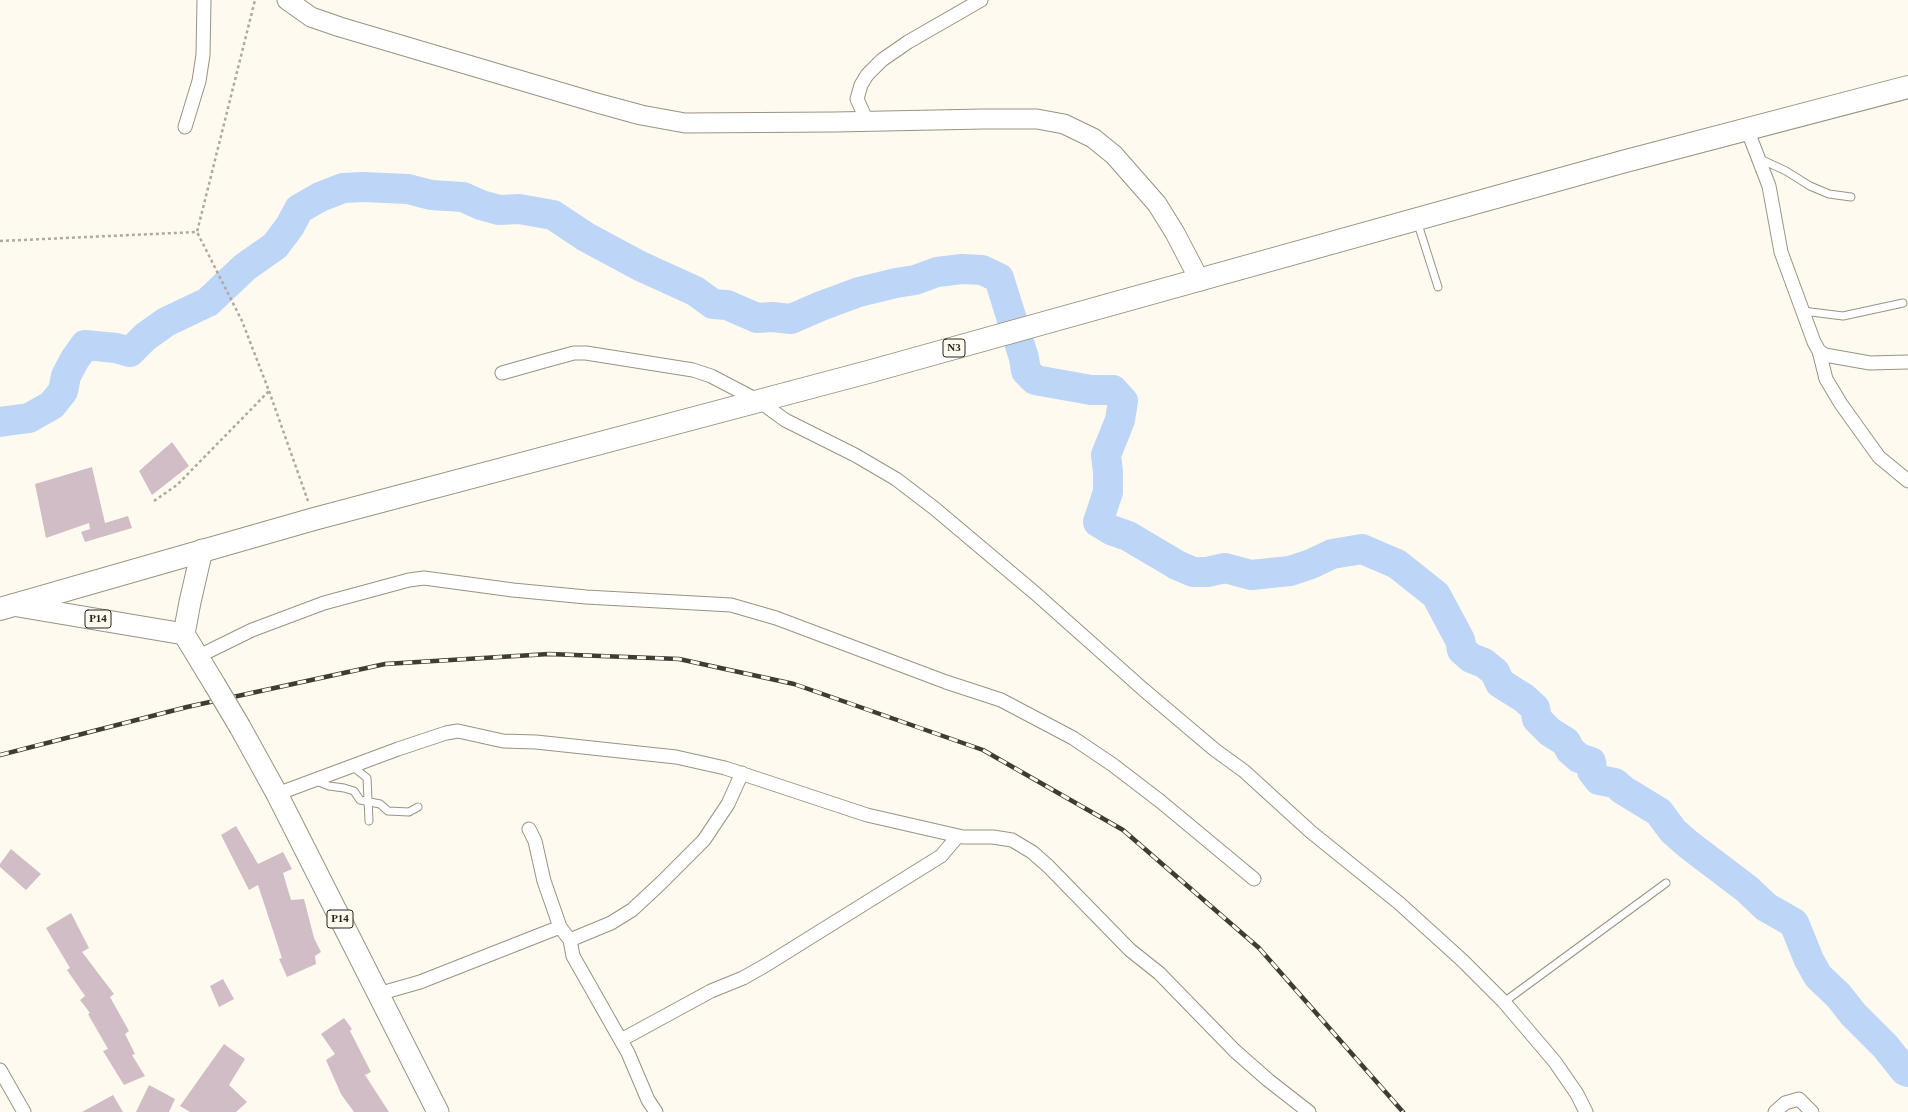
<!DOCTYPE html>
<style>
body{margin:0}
canvas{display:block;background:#fffaf0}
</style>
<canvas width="1908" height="1112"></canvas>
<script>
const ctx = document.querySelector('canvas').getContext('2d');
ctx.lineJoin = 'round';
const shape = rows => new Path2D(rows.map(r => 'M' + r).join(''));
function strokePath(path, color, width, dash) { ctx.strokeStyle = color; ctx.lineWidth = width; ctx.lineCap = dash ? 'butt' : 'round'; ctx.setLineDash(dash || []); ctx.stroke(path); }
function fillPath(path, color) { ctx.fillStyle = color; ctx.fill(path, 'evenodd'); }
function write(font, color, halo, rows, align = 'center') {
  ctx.font = font + ' "Times New Roman",serif'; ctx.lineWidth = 3; ctx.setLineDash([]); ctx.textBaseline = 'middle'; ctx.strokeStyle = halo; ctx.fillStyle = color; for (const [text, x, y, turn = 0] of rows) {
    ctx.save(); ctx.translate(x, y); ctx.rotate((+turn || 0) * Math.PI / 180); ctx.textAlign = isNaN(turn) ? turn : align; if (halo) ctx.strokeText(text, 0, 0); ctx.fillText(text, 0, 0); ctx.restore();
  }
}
const river = shape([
 [0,422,29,418,52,405,63,391,66,376,75,359,85,345,116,348,130,352,145,337,166,322,208,302,245,267,275,246,290,226,299,209,320,197,343,188,363,187,408,189,431,195,463,197,481,205,499,210,519,209,553,215,586,237,640,266,695,291,713,304,727,305,757,318,772,317,791,319,821,306,859,292,896,283,915,280,937,272,962,269,982,270,999,278,1024,358,1026,371,1035,380,1091,390,1113,390,1123,401,1120,420,1106,455,1108,472,1108,492,1098,522,1111,530,1128,536,1177,565,1193,572,1207,572,1225,568,1251,575,1290,571,1311,564,1332,554,1362,549,1397,564,1436,595,1460,640,1462,650,1471,658,1484,663,1495,672,1500,683,1524,698,1535,708,1537,719,1550,732,1566,742,1570,750,1579,758,1591,762,1592,771,1599,780,1615,783,1623,790,1659,812,1673,831,1689,845,1747,889,1766,907,1794,923,1809,960,1818,976,1838,995,1853,1014,1885,1046,1905,1071,1908,1072]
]);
const building = shape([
 [172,442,189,466,152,495,139,471],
 [92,467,105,523,128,516,132,528,85,542,81,532,90,529,89,523,46,538,35,484],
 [236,826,258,864,283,852,292,869,283,873,291,900,304,899,314,938,321,952,315,956,316,964,287,977,279,959,282,958,258,885,249,890,221,835],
 [11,849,41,874,26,890,0,867,0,864],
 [71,913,89,948,82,952,114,994,110,997,129,1031,125,1034,135,1054,132,1055,145,1076,124,1085,103,1051,108,1049,88,1014,90,1013,80,1000,85,996,67,970,70,968,46,928],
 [223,979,234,999,219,1007,210,986],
 [344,1018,352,1029,350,1031,371,1072,365,1075,389,1112,354,1112,341,1094,326,1060,335,1054,321,1034],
 [224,1044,245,1059,229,1085,247,1102,236,1112,190,1112,180,1106],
 [149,1085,175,1099,169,1112,136,1112],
 [113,1095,123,1112,82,1112]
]);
const path = shape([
 [0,241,197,232,255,0],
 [269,391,308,501],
 [154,501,177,485,269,391,242,321,197,232]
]);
const lane = shape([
 [1758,158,1786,171,1810,186,1829,194,1851,197],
 [1417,221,1438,287],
 [1803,311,1843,316,1903,303],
 [352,766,367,778,369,821],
 [314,780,329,786,344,788,354,791,360,800,380,804,388,811,409,812,418,807],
 [1504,1002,1666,883]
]);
const street = shape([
 [867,121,857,99,861,85,867,75,882,60,908,42,981,0],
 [185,127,199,81,203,55,204,0],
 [1747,129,1769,186,1781,252,1814,342,1819,351,1826,379,1841,404,1879,457,1908,481],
 [1819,351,1825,355,1870,363,1908,362],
 [502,373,548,360,574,353,586,353,693,370,711,376,759,401,785,420,855,455,896,479,934,508,1035,593,1144,690,1215,750,1244,771,1311,832,1399,903,1463,961,1504,1002,1555,1062,1577,1094,1586,1112],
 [199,656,252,630,324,603,409,580,424,578,513,590,586,597,731,605,776,618,946,682,1001,700,1073,738,1113,765,1160,801,1254,879],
 [277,794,398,749,446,733,458,731,503,741,536,742,676,757,725,768,867,815,963,837,993,837,1012,840,1032,852,1048,866,1130,950,1159,973,1235,1051,1268,1080,1309,1112],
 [529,829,535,841,544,881,560,927,570,940,573,956,628,1053,648,1100,656,1112],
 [570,940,611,923,632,910,661,883,704,840,728,804,742,773],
 [378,994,420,982,560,927],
 [621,1040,711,991,743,978,766,965,941,856,958,836],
 [0,1070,24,1112],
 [1775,1112,1785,1103,1799,1099,1812,1112]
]);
const secondary = shape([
 [287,0,311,17,340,27,597,103,641,115,685,123,835,122,984,119,1037,119,1064,124,1093,138,1114,155,1157,204,1175,233,1200,281]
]);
const primary = shape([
 [202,550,190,602,184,634,215,685],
 [12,605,184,634],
 [240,727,277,794,438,1112]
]);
const highway = shape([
 [0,609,314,519,868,372,1622,162,1908,87]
]);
const rail = shape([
 [0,755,187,707,385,664,549,654,679,659,794,684,983,750,1123,830,1259,948,1403,1112]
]);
const primaryBridge = shape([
 [215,685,240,727]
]);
const shields = [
 [954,348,22],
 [98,619,26],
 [340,919,26]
];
const shieldNames = [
 ["N3",954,348],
 ["P14",98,619],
 ["P14",340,919]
];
strokePath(river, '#bdd5f7', 30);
fillPath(building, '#d1bdc5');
strokePath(lane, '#999383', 9);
strokePath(street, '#999383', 15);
strokePath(secondary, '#999383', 21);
strokePath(primary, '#999383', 23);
strokePath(highway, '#999383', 24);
strokePath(path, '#aea9a1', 2.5, [3, 3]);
strokePath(lane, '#fff', 7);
strokePath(street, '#fff', 13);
strokePath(secondary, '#fff', 19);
strokePath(primary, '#fff', 21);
strokePath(highway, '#fff', 22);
strokePath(rail, '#3f3c35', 4.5);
strokePath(rail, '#fffaf0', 3, [9]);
strokePath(primaryBridge, '#999383', 23, []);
strokePath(primaryBridge, '#fff', 21);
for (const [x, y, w] of shields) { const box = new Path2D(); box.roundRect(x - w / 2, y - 9, w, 18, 3); ctx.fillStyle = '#fffaf0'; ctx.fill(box); strokePath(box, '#26231d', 1); }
write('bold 11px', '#26231d', null, shieldNames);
</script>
